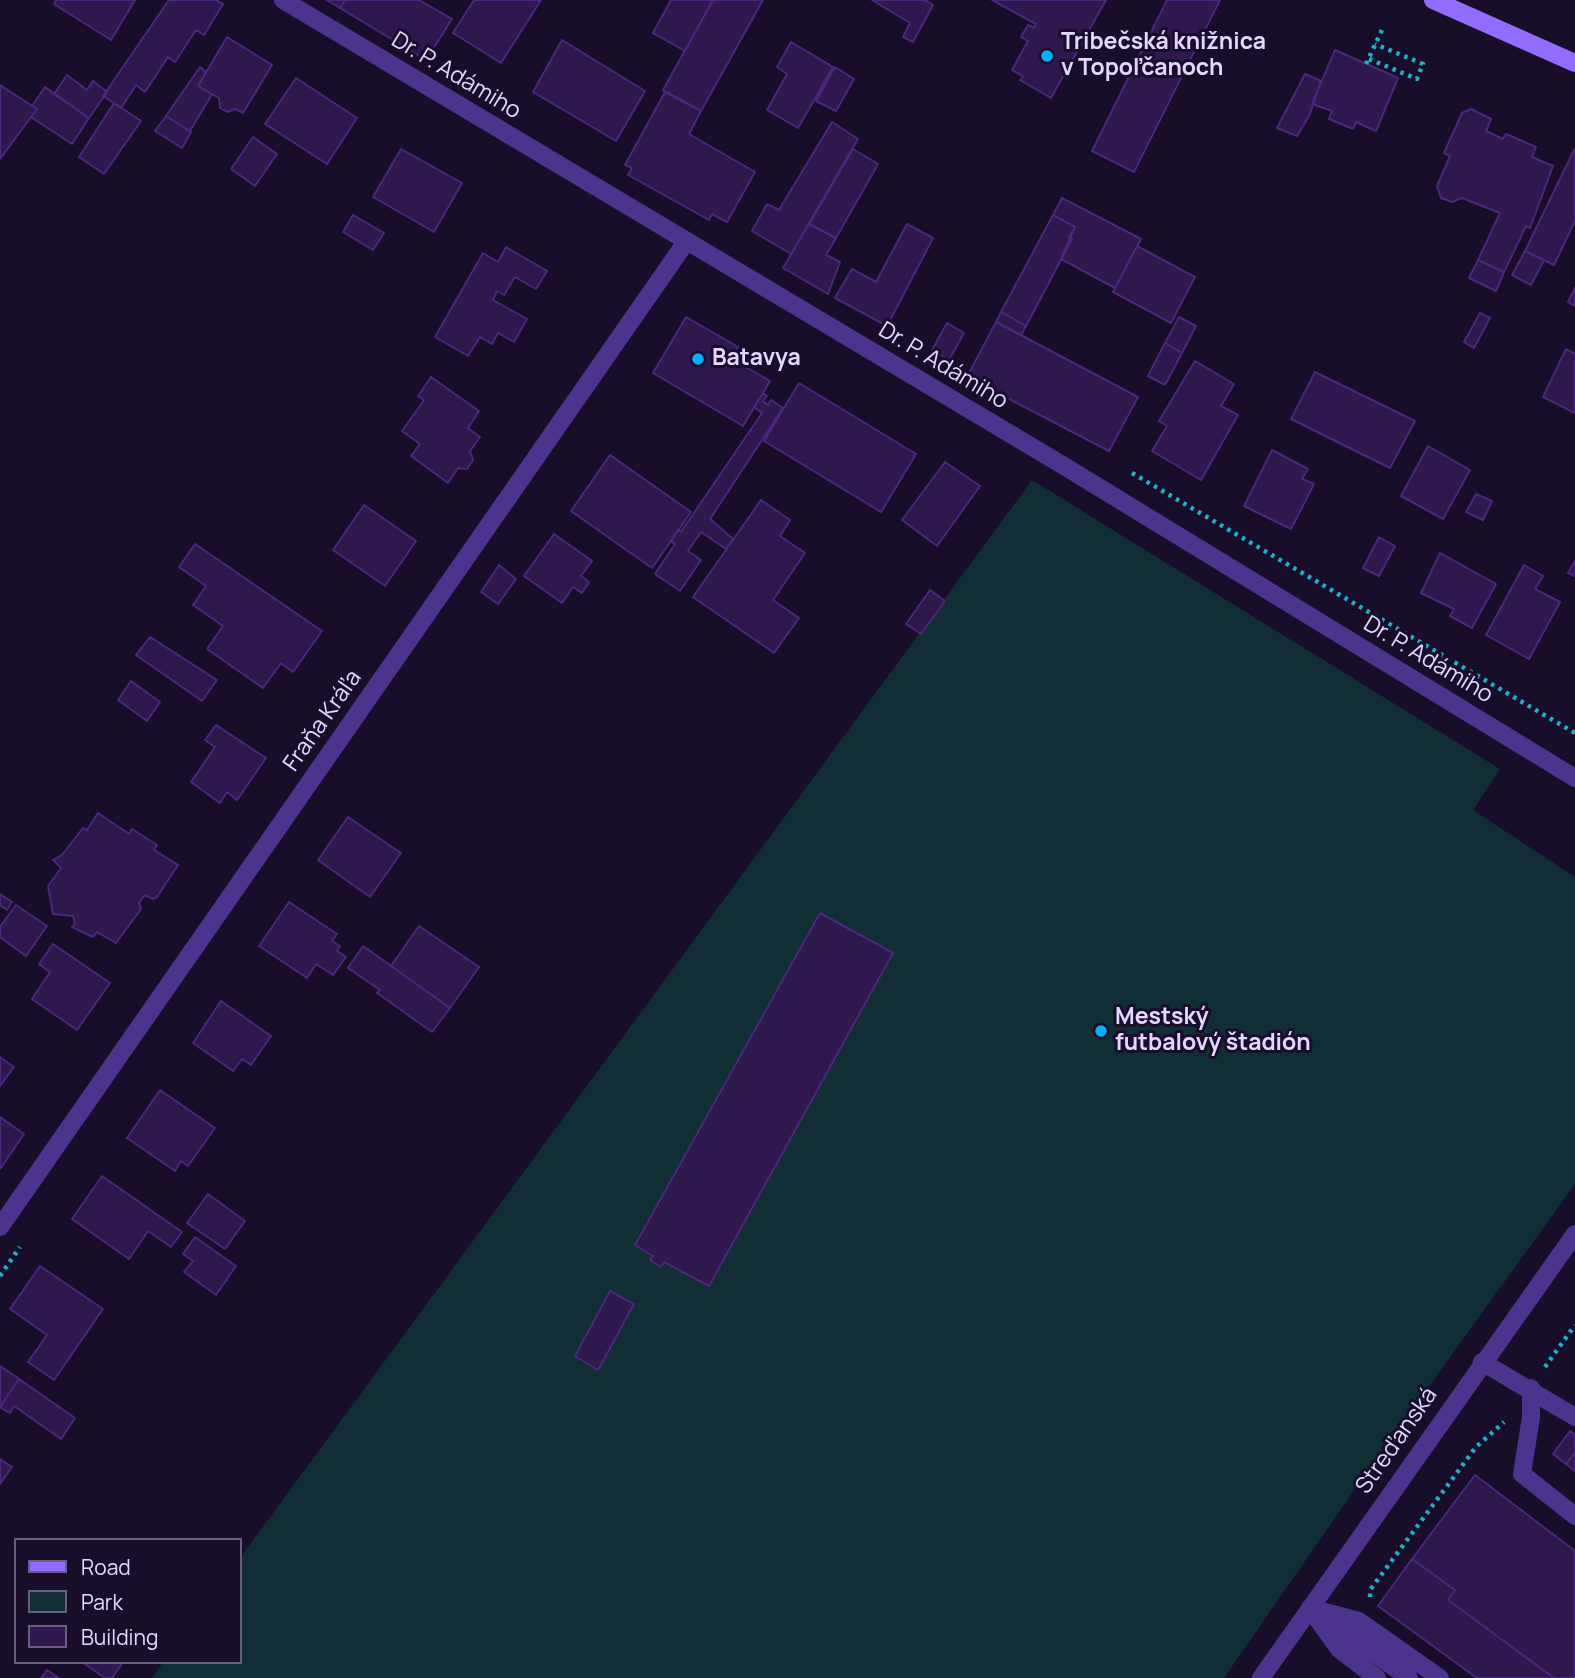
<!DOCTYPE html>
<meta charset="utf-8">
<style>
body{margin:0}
#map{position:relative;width:1575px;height:1678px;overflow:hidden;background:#180e2a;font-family:Manrope,sans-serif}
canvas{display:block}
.legend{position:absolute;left:14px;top:1538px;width:228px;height:126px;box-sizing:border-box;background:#180e2a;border:2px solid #6a5e7f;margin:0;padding:9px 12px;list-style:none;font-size:21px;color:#e4d6ff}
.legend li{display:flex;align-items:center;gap:14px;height:35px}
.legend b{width:35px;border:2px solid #6a5e7f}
</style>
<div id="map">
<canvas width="1575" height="1678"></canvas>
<ul class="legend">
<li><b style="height:9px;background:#906dff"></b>Road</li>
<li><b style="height:19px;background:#102e34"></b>Park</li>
<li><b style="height:19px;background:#2e184d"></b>Building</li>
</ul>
</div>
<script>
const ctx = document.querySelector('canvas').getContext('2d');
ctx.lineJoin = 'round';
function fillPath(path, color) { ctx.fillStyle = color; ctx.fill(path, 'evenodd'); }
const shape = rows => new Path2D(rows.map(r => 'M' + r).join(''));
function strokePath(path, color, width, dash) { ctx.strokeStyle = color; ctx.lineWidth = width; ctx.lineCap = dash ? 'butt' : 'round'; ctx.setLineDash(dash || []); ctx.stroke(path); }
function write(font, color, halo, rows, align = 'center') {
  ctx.font = font + ' Manrope,sans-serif'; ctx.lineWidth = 6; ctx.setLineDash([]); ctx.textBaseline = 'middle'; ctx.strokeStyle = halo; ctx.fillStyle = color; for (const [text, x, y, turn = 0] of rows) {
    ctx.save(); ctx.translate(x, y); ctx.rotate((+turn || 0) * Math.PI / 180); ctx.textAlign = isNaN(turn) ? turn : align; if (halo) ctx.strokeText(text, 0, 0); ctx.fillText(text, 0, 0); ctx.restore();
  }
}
const green = shape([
 [1032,480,1500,769,1473,810,1575,877,1575,1184,1355,1489,1224,1678,152,1678,163,1662,240,1662,240,1558]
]);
const building = shape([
 [56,0,135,0,111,40,54,4,56,0],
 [169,0,216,0,223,4,204,35,196,30,175,62,168,57,145,92,136,85,121,108,103,96,169,0],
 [326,0,345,0,340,8,326,0],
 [345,0,419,0,452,19,426,60,340,8,345,0],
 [474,0,541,0,501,63,453,33,474,0],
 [671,0,713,0,685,51,653,33,671,0],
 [713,0,763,0,701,111,663,90,713,0],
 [872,0,925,0,933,5,913,42,903,37,910,23,872,0],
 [992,0,1106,0,1051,98,1020,80,1023,76,1012,70,1028,41,1021,37,1028,25,1034,28,1036,24,992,0],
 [1167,0,1220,0,1134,172,1092,151,1167,0],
 [227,37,272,65,243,113,235,109,227,112,220,108,219,98,198,86,227,37],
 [562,40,645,91,616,141,533,92,562,40],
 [791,42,833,67,798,128,767,110,787,74,777,67,791,42],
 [1335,50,1398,78,1376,131,1356,122,1353,129,1329,119,1332,111,1312,104,1335,50],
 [200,67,206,72,198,86,212,94,190,131,166,116,200,67],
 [835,67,854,79,836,111,816,101,835,67],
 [1305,74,1321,81,1310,114,1297,136,1277,128,1305,74],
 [67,75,87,90,93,81,107,92,89,118,54,94,67,75],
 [296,78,357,118,327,164,265,124,296,78],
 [0,85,37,109,0,159,0,85],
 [45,87,89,118,72,144,31,117,37,109,32,106,45,87],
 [665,92,701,111,689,134,755,172,727,222,712,214,709,220,628,175,632,168,625,165,665,92],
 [114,103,141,121,104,174,79,157,114,103],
 [1471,109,1491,119,1486,131,1503,139,1506,134,1536,147,1532,157,1553,166,1530,228,1526,226,1504,272,1478,260,1500,213,1462,198,1452,202,1441,198,1437,186,1450,156,1444,153,1462,113,1471,109],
 [166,116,191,132,182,148,155,131,166,116],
 [832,122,858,139,791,254,752,231,767,204,779,210,832,122],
 [253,137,277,154,255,186,231,169,253,137],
 [1575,148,1575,221,1554,265,1525,251,1575,148],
 [401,149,462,183,434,232,373,197,401,149],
 [853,149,878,164,836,238,809,224,853,149],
 [1062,198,1141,239,1115,288,1061,259,1075,227,1053,215,1062,198],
 [353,215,384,233,373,250,343,232,353,215],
 [1053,215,1075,227,1069,237,1072,239,1026,326,1001,312,1053,215],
 [809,224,836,238,826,255,840,262,828,294,783,268,809,224],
 [907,224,933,238,887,326,835,298,852,269,876,282,907,224],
 [1137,246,1195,277,1171,323,1113,292,1137,246],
 [506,247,547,271,536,289,515,277,504,295,497,291,493,300,527,319,514,342,498,333,492,344,480,337,468,356,435,337,483,253,498,262,506,247],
 [1525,251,1544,260,1531,285,1512,275,1525,251],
 [1478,260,1504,272,1496,291,1469,278,1478,260],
 [1575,288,1575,306,1568,302,1575,288],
 [1001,312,1026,326,1021,335,996,322,1001,312],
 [1480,313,1490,318,1474,348,1464,342,1480,313],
 [686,317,738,347,731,358,770,381,743,426,653,373,686,317],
 [1179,317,1196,326,1182,353,1165,343,1179,317],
 [996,322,1138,397,1109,451,967,377,996,322],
 [947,323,964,333,949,360,932,350,947,323],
 [1165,343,1182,353,1165,385,1148,376,1165,343],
 [1566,349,1575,354,1575,413,1543,397,1566,349],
 [1195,361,1234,384,1221,406,1238,415,1201,480,1152,451,1167,426,1159,421,1195,361],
 [1315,372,1415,421,1390,468,1291,419,1315,372],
 [431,377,479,411,468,428,480,437,470,451,473,460,467,469,458,468,448,483,411,456,420,444,402,431,424,400,418,396,431,377],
 [799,383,916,454,881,512,764,441,799,383],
 [763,393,767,396,763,401,768,405,771,400,783,408,710,519,733,539,726,549,701,532,688,551,701,560,680,591,655,574,675,544,671,541,678,530,681,532,762,413,754,407,763,393],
 [1428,446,1470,470,1443,519,1401,496,1428,446],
 [1272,450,1308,469,1302,479,1314,484,1291,529,1244,506,1272,450],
 [610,455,691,512,652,568,571,511,610,455],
 [945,462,980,486,937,546,902,520,945,462],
 [1476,494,1492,501,1483,520,1466,512,1476,494],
 [761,500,790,520,780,536,805,553,773,600,799,618,774,653,693,597,761,500],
 [364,505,416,541,385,586,333,550,364,505],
 [554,534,592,561,581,576,589,582,582,593,573,587,562,603,524,576,554,534],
 [1379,537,1395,546,1379,576,1363,568,1379,537],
 [195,544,322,631,293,672,281,663,263,688,207,649,223,626,193,605,206,586,179,567,195,544],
 [1440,553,1496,584,1472,628,1450,616,1454,609,1421,593,1440,553],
 [1575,561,1575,576,1568,573,1575,561],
 [499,565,516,579,498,604,481,592,499,565],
 [1524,565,1543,576,1535,589,1560,602,1529,659,1486,635,1524,565],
 [930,590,945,601,921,634,906,624,930,590],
 [150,637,217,680,202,701,136,655,150,637],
 [131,681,160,702,147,721,118,700,131,681],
 [216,725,266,758,237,800,227,792,220,803,191,782,215,747,205,740,216,725],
 [98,813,129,834,132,829,157,845,154,850,178,865,157,897,153,899,145,895,139,903,141,909,116,943,97,932,93,937,72,927,75,924,73,916,53,914,48,886,61,868,53,860,62,855,83,828,87,830,98,813],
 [348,817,401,853,370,897,318,860,348,817],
 [0,894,12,902,7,910,0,905,0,894],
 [289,902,337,934,332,941,340,946,337,951,346,957,333,975,316,964,307,978,259,946,289,902],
 [16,905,47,926,26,956,0,937,0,927,16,905],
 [820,913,893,953,709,1286,664,1262,661,1267,650,1260,653,1256,635,1245,820,913],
 [419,926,479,967,450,1008,391,966,419,926],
 [53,944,110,983,77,1030,32,999,50,972,39,964,53,944],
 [363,946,450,1008,432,1032,377,993,380,990,348,968,363,946],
 [221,1001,271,1036,251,1065,242,1059,233,1071,193,1043,221,1001],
 [0,1057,14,1067,0,1086,0,1057],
 [160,1090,215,1128,188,1166,181,1161,175,1171,127,1138,160,1090],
 [0,1117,24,1134,0,1169,0,1117],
 [102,1176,182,1232,171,1247,148,1231,129,1259,72,1219,102,1176],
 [208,1194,245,1221,225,1249,187,1223,208,1194],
 [195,1237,236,1266,216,1295,184,1272,193,1261,183,1254,195,1237],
 [40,1266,103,1309,54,1380,28,1362,47,1335,10,1309,40,1266],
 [610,1291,634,1304,598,1370,575,1356,610,1291],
 [0,1366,19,1379,0,1407,0,1366],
 [19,1379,75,1418,61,1439,14,1406,10,1413,0,1407,19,1379],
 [1570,1431,1575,1435,1575,1453,1566,1464,1553,1454,1570,1431],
 [1575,1453,1575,1471,1566,1464,1575,1453],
 [0,1459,12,1467,0,1484,0,1459],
 [1475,1475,1575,1551,1575,1678,1554,1678,1448,1600,1455,1590,1412,1559,1475,1475],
 [1412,1559,1455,1590,1448,1600,1554,1678,1477,1678,1378,1606,1412,1559],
 [82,1662,123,1662,112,1678,105,1678,82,1662],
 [47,1670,59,1678,41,1678,47,1670]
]);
const path = shape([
 [1369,59,1417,79,1423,64,1375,44],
 [1366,64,1382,30],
 [1132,473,1575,733],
 [0,1276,20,1247],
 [1545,1367,1575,1325],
 [1370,1597,1370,1590,1476,1447,1504,1422]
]);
const service = shape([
 [1482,1362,1575,1417],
 [1531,1388,1531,1417,1522,1474,1575,1516],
 [1310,1608,1359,1621,1440,1678],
 [1316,1617,1339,1649,1377,1678],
 [1324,1617,1409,1678]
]);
const minor = shape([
 [283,0,1064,466,1575,778],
 [0,1227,686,242],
 [1261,1678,1575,1234]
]);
const secondary = shape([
 [1433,0,1575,63]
]);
const markers = [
 [1047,56,7,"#02b0ff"],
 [698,359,7,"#02b0ff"],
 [1101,1031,7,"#02b0ff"]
];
const poiNames = [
 ["Tribečská knižnica",1061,43],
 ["v Topoľčanoch",1061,69],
 ["Batavya",712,359],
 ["Mestský",1115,1018],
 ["futbalový štadión",1115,1044]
];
const streetNames = [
 ["Dr. P. Adámiho",456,76,31],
 ["Dr. P. Adámiho",943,366,31],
 ["Dr. P. Adámiho",1428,660,31],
 ["Fraňa Kráľa",323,721,-55],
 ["Streďanská",1397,1441,-55]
];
fillPath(green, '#102e34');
fillPath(building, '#2e184d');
strokePath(building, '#4a277b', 2);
strokePath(path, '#23adc6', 4.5, [3.5, 5]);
strokePath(service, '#4a348d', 18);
strokePath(minor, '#4a348d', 18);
strokePath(secondary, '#906dff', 18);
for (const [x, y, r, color] of markers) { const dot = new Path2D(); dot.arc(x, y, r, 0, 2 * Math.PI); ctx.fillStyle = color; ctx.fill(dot); strokePath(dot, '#180e2a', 2.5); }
write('bold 23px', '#e4d6ff', '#180e2a', poiNames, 'left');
write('23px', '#e4d6ff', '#180e2a', streetNames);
</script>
